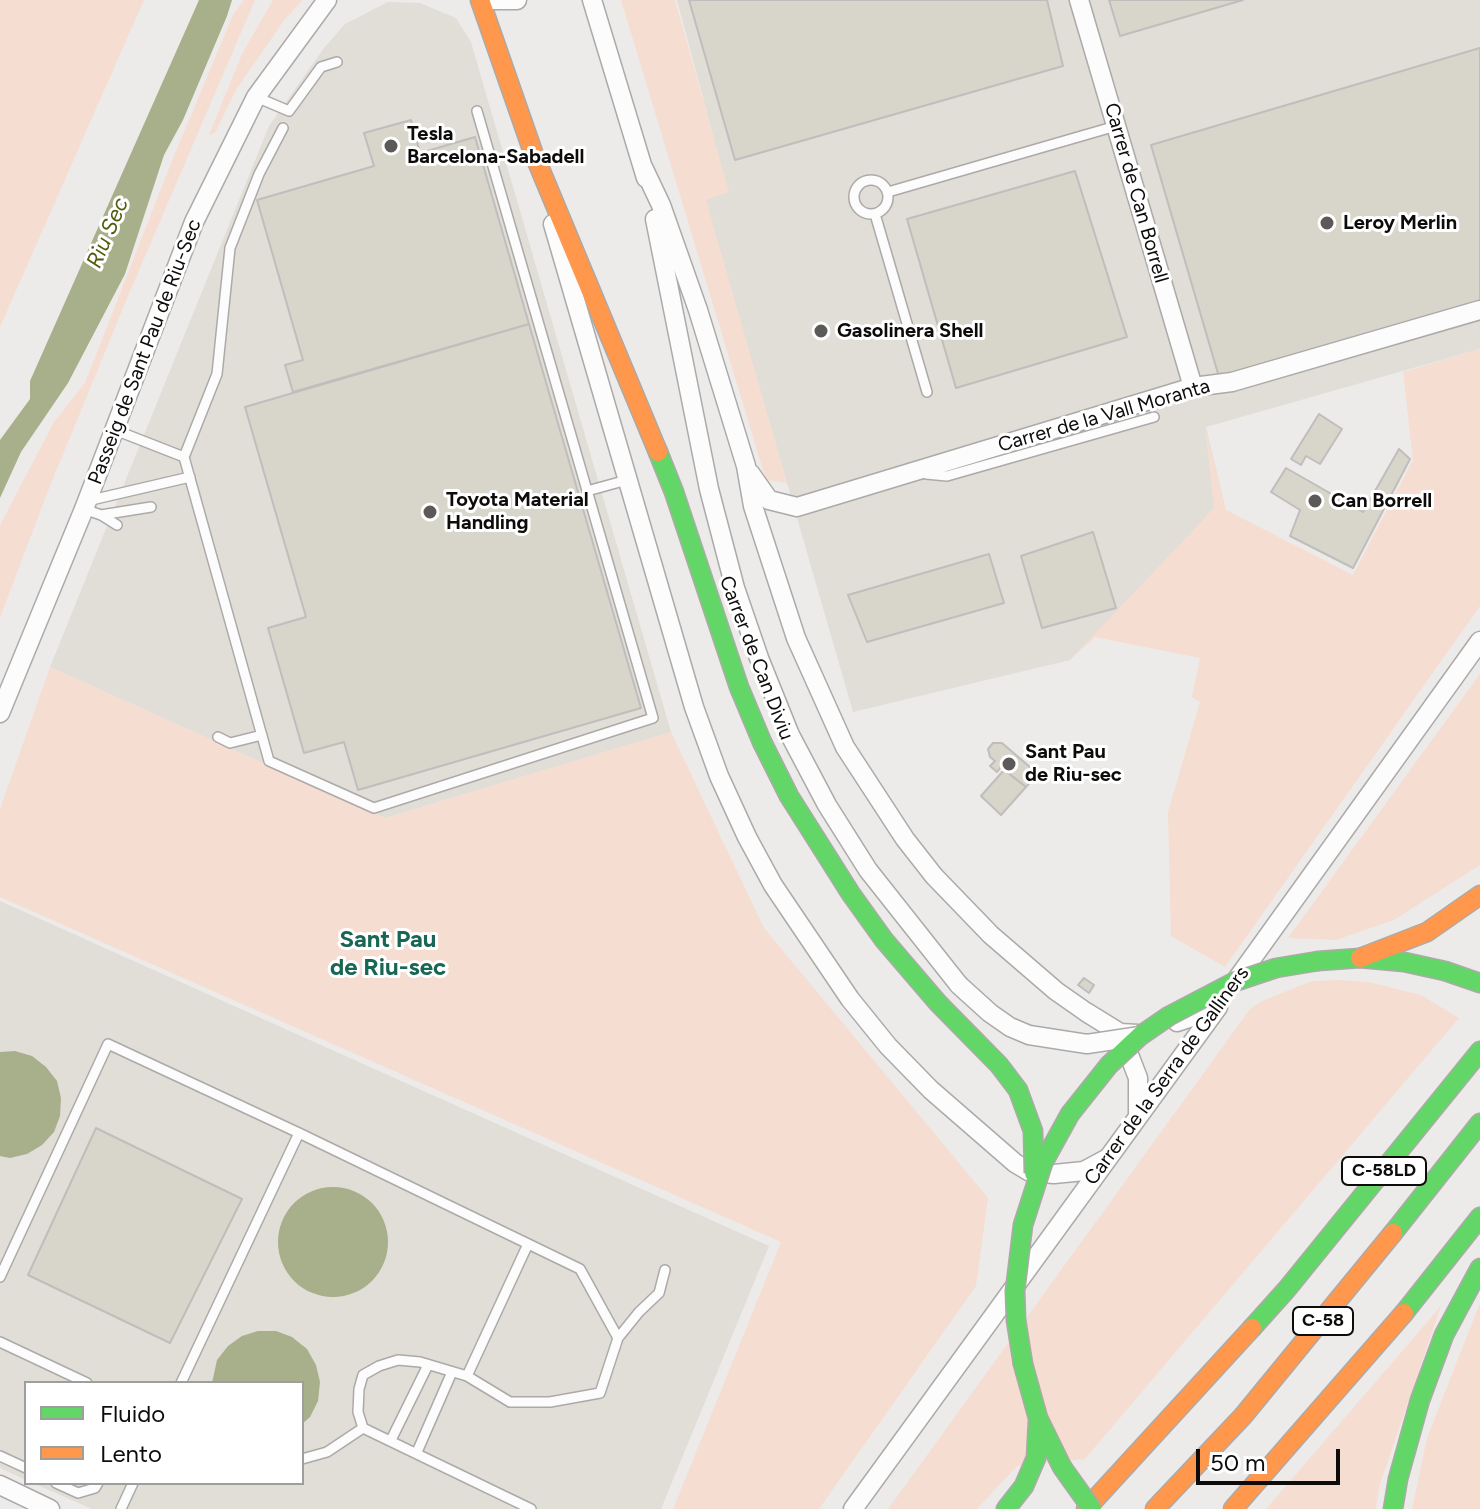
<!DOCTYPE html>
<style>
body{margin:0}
#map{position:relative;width:1480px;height:1509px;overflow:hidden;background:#edebe9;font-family:Figtree,sans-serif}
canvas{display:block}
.legend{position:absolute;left:24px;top:1381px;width:280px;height:104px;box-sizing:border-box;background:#fff;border:2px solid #9e9e9d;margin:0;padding:10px 14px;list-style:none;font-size:24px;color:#0d0c0b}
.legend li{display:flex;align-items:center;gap:16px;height:40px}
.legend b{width:40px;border:2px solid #9e9e9d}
.scale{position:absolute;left:1196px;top:1449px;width:144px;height:36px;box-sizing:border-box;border:4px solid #0d0c0b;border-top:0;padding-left:10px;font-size:24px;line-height:28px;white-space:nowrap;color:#0d0c0b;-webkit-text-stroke:6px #fff;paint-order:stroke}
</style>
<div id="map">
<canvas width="1480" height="1509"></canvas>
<ul class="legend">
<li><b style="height:10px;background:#63d668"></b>Fluido</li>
<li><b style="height:10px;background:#ff974d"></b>Lento</li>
</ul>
<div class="scale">50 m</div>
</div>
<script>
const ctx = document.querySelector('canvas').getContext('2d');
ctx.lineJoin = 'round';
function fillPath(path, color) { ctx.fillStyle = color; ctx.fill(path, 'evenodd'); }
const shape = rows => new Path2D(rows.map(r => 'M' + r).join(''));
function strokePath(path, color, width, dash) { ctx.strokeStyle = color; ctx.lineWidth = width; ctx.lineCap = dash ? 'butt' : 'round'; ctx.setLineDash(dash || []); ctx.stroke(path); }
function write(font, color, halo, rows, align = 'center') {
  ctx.font = font + ' Figtree,sans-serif'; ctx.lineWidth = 6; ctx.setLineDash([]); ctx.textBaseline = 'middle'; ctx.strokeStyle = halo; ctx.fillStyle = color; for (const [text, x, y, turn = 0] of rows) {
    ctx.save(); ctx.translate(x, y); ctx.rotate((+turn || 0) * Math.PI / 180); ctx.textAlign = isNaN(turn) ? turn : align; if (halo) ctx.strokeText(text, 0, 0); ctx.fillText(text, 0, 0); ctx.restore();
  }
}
const built = shape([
 [677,0,1480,0,1480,349,1206,427,1224,502,1070,660,853,712,705,199,728,192],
 [388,2,420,3,456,18,471,42,671,732,385,818,50,667,269,126,324,48,345,24],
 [0,901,769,1246,661,1509,92,1509,33,1483,302,1483,302,1383,26,1383,26,1480,0,1468]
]);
const green = shape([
 [0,0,144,0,0,327],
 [244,0,255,0,128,296,48,491,0,618,0,525,54,422,85,383,173,158,233,15],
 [273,0,303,0,285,19,236,90,215,133,209,135,242,54],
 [621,0,675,0,729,192,706,200,787,483,766,480],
 [1480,349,1480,606,1225,967,1171,936,1168,812,1200,702,1192,697,1200,658,1095,637,1070,660,1214,508,1205,427,1226,510,1353,575,1413,460,1403,372],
 [50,667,385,818,671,732,764,928,988,1198,976,1286,819,1509,673,1509,781,1242,0,897,0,809],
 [1480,674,1480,865,1394,920,1336,940,1288,938],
 [1340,980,1368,982,1421,995,1459,1018,1085,1459,1017,1466,977,1509,888,1509,1250,1009,1262,1001,1312,981],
 [1480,1303,1480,1509,1412,1509,1427,1438],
 [1441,1306,1379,1487,1376,1509,1266,1509]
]);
const water = shape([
 [199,0,232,0,227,16,183,120,164,155,125,274,68,383,21,452,0,498,0,440,30,399,30,381],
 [15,1051,32,1056,46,1067,57,1081,61,1098,60,1116,54,1132,42,1145,27,1154,10,1158,0,1156,0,1052],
 '278 1242a55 55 0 1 1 110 0a55 55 0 1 1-110 0Z',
 [258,1331,276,1331,292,1337,307,1349,316,1365,320,1382,318,1401,310,1417,302,1424,302,1383,212,1383,217,1360,228,1346,242,1336]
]);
const building = shape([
 [689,0,1047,0,1063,66,735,160,689,0],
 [1109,0,1243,0,1120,36,1109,0],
 [1480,48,1480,301,1219,377,1151,145,1480,48],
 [411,120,420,153,475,137,529,324,293,392,285,365,303,360,257,200,374,166,364,133,411,120],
 [1075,171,1127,337,956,388,907,219,1075,171],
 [529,324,641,708,358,790,344,742,304,753,268,628,306,617,245,407,529,324],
 [1319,414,1342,429,1320,464,1306,456,1301,465,1291,459,1319,414],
 [1399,449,1410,459,1353,568,1290,536,1300,510,1271,492,1286,468,1363,512,1399,449],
 [1093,532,1116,608,1042,628,1021,556,1093,532],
 [989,554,1004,603,867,642,848,595,989,554],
 [993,743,1002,743,1038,774,1026,787,1001,767,997,772,990,766,995,761,990,757,988,749,993,743],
 [1004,770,1026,787,1001,815,981,796,1004,770],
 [1084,978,1094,985,1089,993,1078,985,1084,978],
 [96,1128,242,1199,170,1343,28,1275,96,1128]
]);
const lane = shape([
 [256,97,289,111,321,67,337,62],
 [283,128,259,174,230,248,217,374,184,457,269,761,374,808,653,718,477,111],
 '854 197a17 17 0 1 1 34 0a17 17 0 1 1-34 0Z',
 [888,192,1116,126],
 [875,214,927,392],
 [115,430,184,457],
 [926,474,947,476,1154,417],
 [587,491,627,480],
 [87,501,190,477],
 [84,509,101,515,117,525],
 [101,515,151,507],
 [218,737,230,743,262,735],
 [299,1133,580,1269,618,1338,600,1393,550,1402,510,1402,467,1376,528,1244],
 [0,1277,108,1044,299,1133,181,1383],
 [618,1338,639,1312,659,1293,665,1270],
 [0,1342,87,1383],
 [363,1428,358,1412,359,1389,363,1375,379,1366,398,1360,420,1362,467,1376],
 [391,1440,428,1365],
 [417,1452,452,1372],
 [0,1456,26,1468],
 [302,1459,327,1452,363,1428,531,1509],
 [56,1483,78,1493,95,1488,98,1483],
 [121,1509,133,1483]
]);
const street = shape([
 [490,0,517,0],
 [592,0,646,178],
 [1079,0,1193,387],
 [643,167,661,205,698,310,746,466,753,506,796,638,845,747,905,839,934,876,991,935,1056,991,1086,1012,1120,1033,1138,1034],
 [655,219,709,489,735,588,759,658,790,735,827,805,868,870,959,985],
 [553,224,694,707,719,776,747,837,773,885,850,999,888,1046,931,1090,1015,1163,1030,1172,1054,1174,1084,1171,1108,1158],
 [750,473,769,500,797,507,1193,387,1232,382,1480,310],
 [0,713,84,509,194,222,256,97,327,0],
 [1235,982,1480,641],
 [1177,1022,1216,1009],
 [1123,1039,1138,1078,1138,1116],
 [0,1485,50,1509],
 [853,1509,1218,1007]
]);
const fast = shape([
 [658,452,674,492,739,687,762,742,789,796,851,894,884,940,938,1003],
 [1318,961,1360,958,1404,962,1445,971,1480,983],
 [1393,1233,1480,1123],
 [1404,1313,1480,1217],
 [1252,1328,1287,1289,1480,1051],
 [1023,1364,1038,1418,1062,1467],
 [1006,1509,1024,1486,1036,1458,1038,1421],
 [1393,1509,1398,1479,1420,1400,1444,1335,1480,1268]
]);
const slow = shape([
 [480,0,533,152,658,452],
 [1360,958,1427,932,1480,895],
 [1086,1509,1252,1328],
 [1155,1509,1243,1416,1393,1233],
 [1233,1509,1404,1313]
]);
const streetBridge = shape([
 [959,985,990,1013,1010,1027,1029,1035,1087,1044,1140,1036]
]);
const fastBridge = shape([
 [938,1003,999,1065,1018,1090,1033,1131,1034,1173],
 [1023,1364,1016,1320,1015,1291,1023,1225,1043,1163,1070,1114,1109,1065,1140,1036,1169,1016,1234,982,1276,968,1318,961],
 [1062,1467,1092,1509]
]);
const markers = [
 [391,146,8,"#5b5a59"],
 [1327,223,8,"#5b5a59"],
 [821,331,8,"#5b5a59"],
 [1315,501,8,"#5b5a59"],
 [430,512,8,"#5b5a59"],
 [1009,764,8,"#5b5a59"]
];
const shields = [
 [1384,1171,84],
 [1323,1321,60]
];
const shieldNames = [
 ["C-58LD",1384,1171],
 ["C-58",1323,1321]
];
const poiNames = [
 ["Tesla",407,134],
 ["Barcelona-Sabadell",407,157],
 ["Leroy Merlin",1343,223],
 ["Gasolinera Shell",837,331],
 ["Toyota Material",446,500],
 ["Handling",446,523],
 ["Can Borrell",1331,501],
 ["Sant Pau",1025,752],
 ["de Riu-sec",1025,775]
];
const streetNames = [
 ["Carrer de Can Borrell",1136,193,74],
 ["Passeig de Sant Pau de Riu-Sec",145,352,-69],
 ["Carrer de la Vall Moranta",1104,416,-16],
 ["Carrer de Can Diviu",756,658,69],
 ["Carrer de la Serra de Galliners",1167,1076,-54]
];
const waterNames = [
 ["Riu Sec",108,233,-67]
];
const quarterNames = [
 ["Sant Pau",388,940],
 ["de Riu-sec",388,968]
];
fillPath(built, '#e1ddd7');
fillPath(green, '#f5ddd2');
fillPath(water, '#a8af8b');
fillPath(building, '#d8d5cb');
strokePath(building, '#bfbebc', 2);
strokePath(lane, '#acaaa9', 12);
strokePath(street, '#acaaa9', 21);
strokePath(fast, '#acaaa9', 21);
strokePath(slow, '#acaaa9', 21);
strokePath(lane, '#fcfcfc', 9);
strokePath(street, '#fcfcfc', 18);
strokePath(fast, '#63d668', 18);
strokePath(slow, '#ff974d', 18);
strokePath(streetBridge, '#acaaa9', 21, []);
strokePath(fastBridge, '#acaaa9', 21, []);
strokePath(streetBridge, '#fcfcfc', 18);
strokePath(fastBridge, '#63d668', 18);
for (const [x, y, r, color] of markers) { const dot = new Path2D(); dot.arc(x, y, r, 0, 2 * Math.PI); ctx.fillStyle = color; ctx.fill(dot); strokePath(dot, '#fff', 3); }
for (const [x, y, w] of shields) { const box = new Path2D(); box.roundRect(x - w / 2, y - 14, w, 28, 6); ctx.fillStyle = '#fff'; ctx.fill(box); strokePath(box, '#0d0c0b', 2); }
write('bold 18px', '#0d0c0b', null, shieldNames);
write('bold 20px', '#0d0c0b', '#fff', poiNames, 'left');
write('20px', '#0d0c0b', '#fff', streetNames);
write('italic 22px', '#525d0b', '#fff', waterNames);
write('bold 24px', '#196652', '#fff', quarterNames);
</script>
